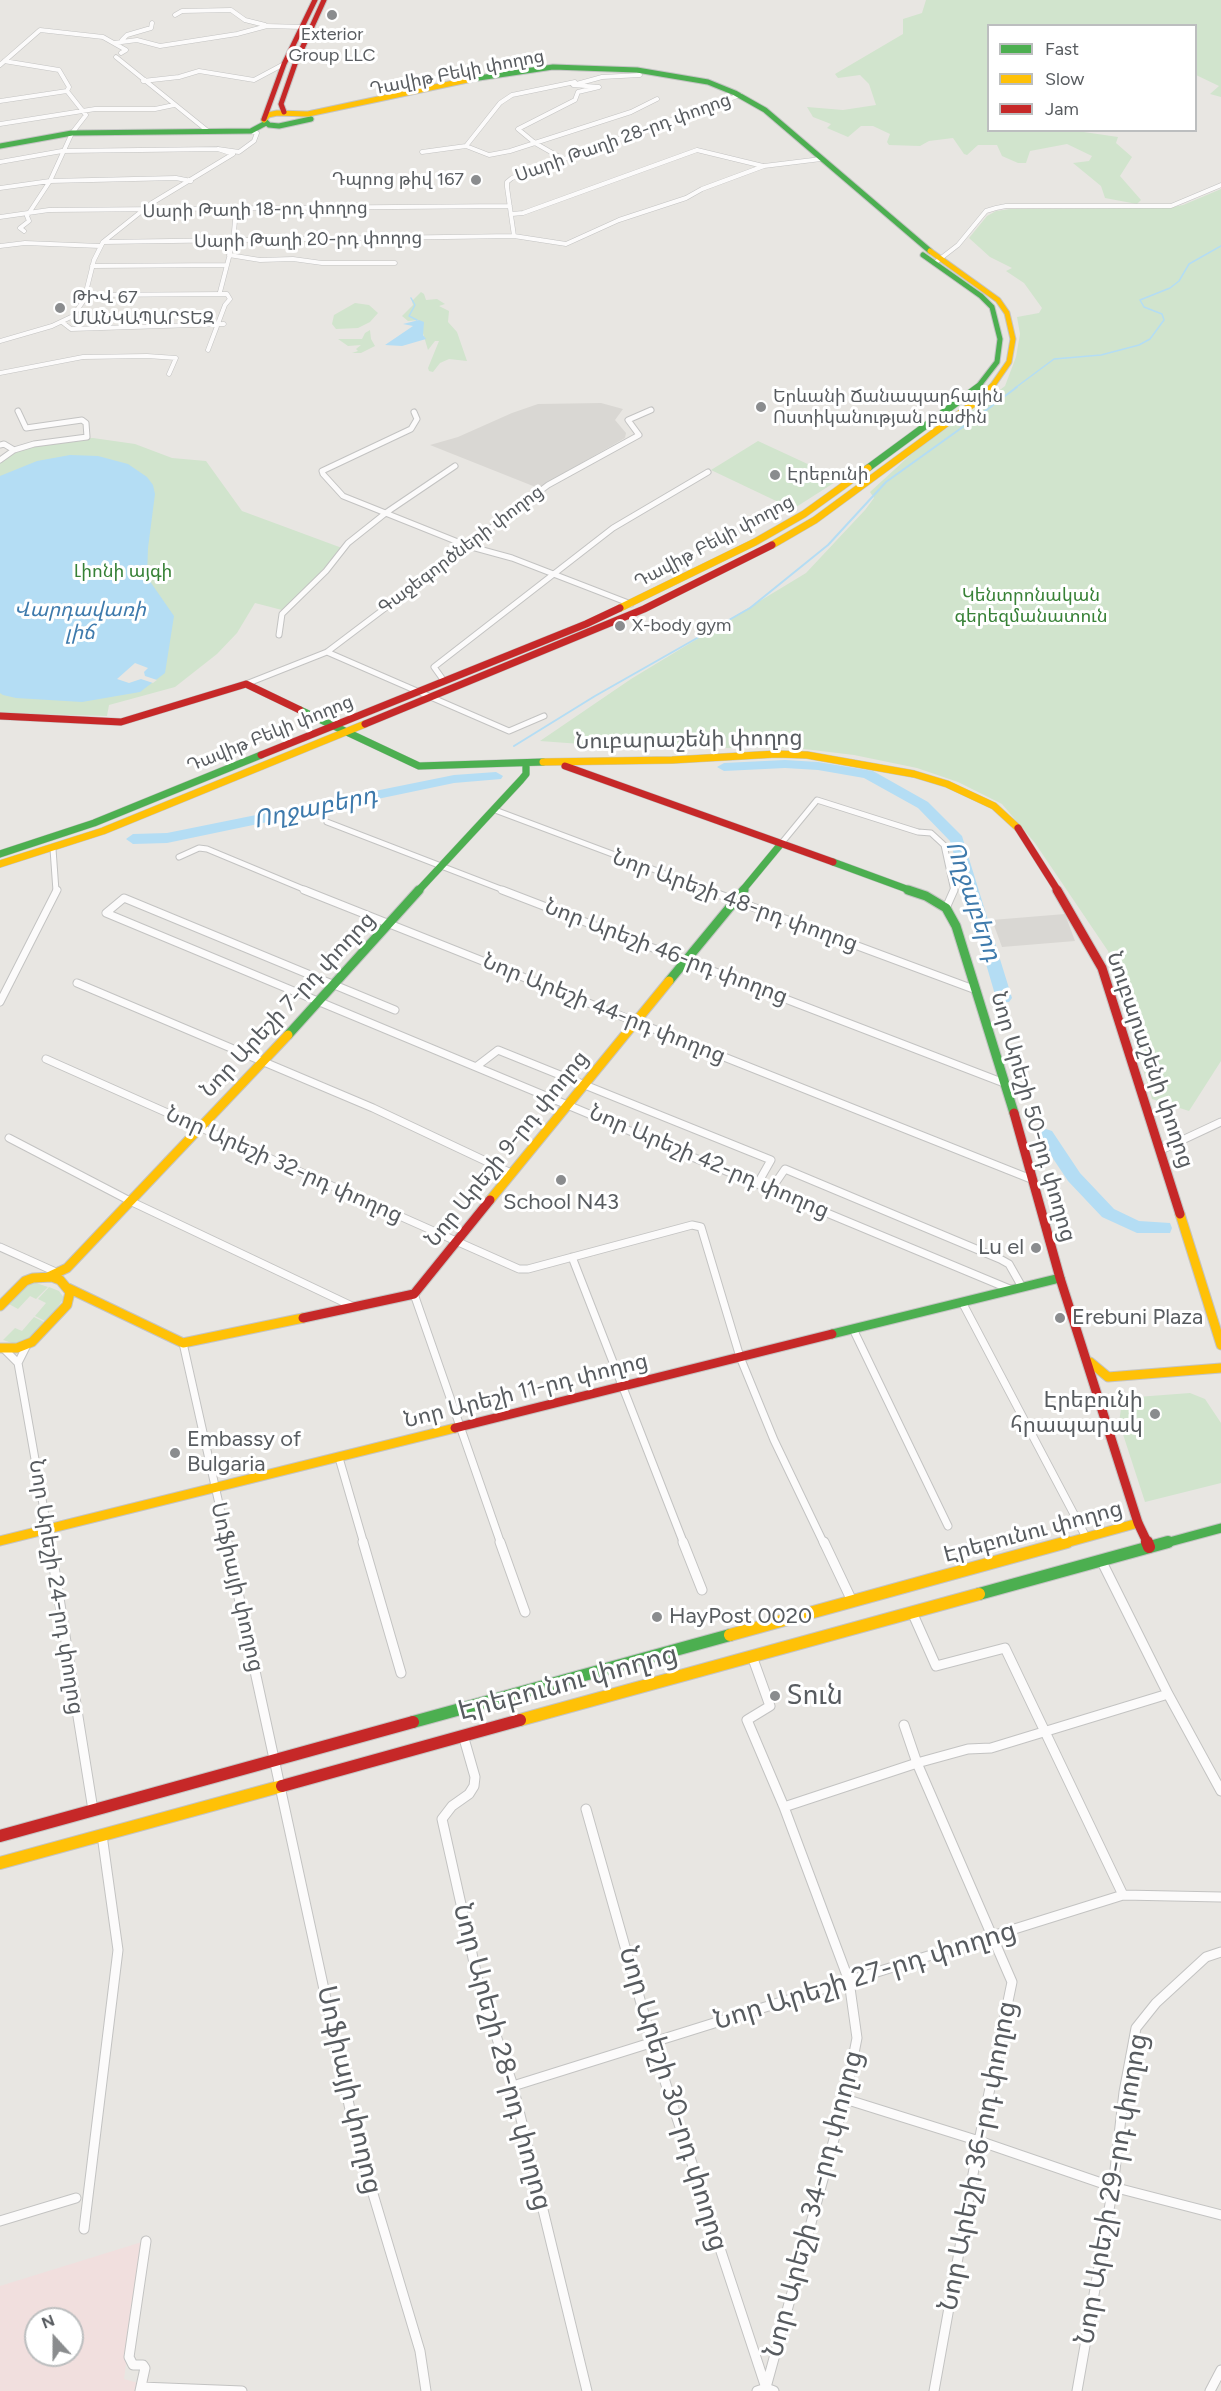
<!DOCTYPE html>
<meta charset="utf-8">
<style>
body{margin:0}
#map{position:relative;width:1221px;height:2391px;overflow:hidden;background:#e8e6e2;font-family:Figtree,sans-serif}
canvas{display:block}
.legend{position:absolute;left:987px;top:24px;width:210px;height:108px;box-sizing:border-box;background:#fff;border:2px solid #bcbebf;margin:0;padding:8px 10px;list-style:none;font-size:18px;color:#585c60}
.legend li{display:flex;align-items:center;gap:12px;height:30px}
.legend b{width:30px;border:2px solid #bcbebf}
.north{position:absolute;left:24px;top:2307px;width:60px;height:60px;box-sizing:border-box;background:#fff;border:2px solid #bcbebf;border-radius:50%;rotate:339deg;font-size:16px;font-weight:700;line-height:24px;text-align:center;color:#585c60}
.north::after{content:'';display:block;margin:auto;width:21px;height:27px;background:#8a8c8e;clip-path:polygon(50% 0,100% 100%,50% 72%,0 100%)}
</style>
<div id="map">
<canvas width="1221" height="2391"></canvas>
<ul class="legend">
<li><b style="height:8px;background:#4caf50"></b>Fast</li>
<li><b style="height:8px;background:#ffc107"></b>Slow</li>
<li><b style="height:8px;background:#c62828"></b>Jam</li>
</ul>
<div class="north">N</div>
</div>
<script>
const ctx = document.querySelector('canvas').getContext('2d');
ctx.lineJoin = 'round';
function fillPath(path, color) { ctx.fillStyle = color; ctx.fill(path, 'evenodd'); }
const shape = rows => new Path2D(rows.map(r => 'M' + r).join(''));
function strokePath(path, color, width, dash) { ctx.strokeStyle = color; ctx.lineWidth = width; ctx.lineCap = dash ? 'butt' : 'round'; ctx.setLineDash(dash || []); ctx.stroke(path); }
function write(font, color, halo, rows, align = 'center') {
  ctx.font = font + ' Figtree,"Noto Sans Armenian",sans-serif'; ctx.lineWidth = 6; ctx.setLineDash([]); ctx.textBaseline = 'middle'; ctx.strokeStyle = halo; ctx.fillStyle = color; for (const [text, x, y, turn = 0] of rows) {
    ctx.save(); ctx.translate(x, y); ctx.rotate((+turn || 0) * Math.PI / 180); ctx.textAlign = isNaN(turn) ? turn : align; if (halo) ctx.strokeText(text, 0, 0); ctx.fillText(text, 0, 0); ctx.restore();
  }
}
const industrial = shape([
 [601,403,623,409,615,420,626,433,625,438,538,488,430,445,458,437,512,413,538,404],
 [1065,914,1075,941,1002,947,992,920]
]);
const medical = shape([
 [142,2242,124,2379,138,2383,136,2391,0,2391,0,2286],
 [36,2319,72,2319,72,2355,36,2355]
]);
const green = shape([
 [926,0,1221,0,1221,97,1210,94,1219,86,1196,75,1196,26,988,26,988,130,1077,131,1118,137,1116,143,1132,157,1120,176,1141,200,1137,204,1105,198,1101,186,1073,163,1089,161,1092,156,1067,144,1030,151,1026,163,1018,163,1002,156,997,145,978,145,967,155,964,154,953,138,929,141,920,146,889,145,887,142,890,134,873,126,861,126,848,137,827,128,831,124,813,117,807,107,843,110,876,105,869,84,860,75,838,78,835,74,903,34,903,19,922,13],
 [1221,189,1221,1061,1189,1111,1152,1099,1108,951,1035,843,1002,804,958,782,917,768,854,755,796,748,725,748,706,742,697,748,649,749,540,741,631,679,806,573,865,510,874,498,870,492,919,447,965,416,1005,386,1016,357,1020,334,1017,317,1039,313,1042,308,1024,283,1006,271,1012,268,990,257,969,238,987,216,996,211,1010,209,1167,208,1183,205],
 [421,292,424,294,426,300,437,299,445,304,439,306,449,311,448,322,457,332,467,361,449,359,440,363,433,372,429,371,428,368,439,341,435,341,428,350,419,320,408,321,402,316,413,305,412,301],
 [355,303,369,305,378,313,370,322,358,328,336,329,332,324,334,315],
 [370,330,371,339,375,346,361,353,352,353,358,351,356,349,361,345,348,346,338,339,362,339,365,333],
 [93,438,135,444,172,458,206,461,242,511,342,548,315,579,282,610,255,603,237,633,217,654,175,687,109,705,107,716,0,713,0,462,17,451,33,446,68,439],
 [758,441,840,479,793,509,711,470],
 [33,1282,48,1287,36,1299,30,1296,18,1309,7,1303,26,1285],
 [49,1287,59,1291,64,1298,47,1322,35,1316,46,1303,38,1299],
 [34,1317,46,1323,27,1341,15,1344,3,1340,15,1328,22,1331],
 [1190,1393,1205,1399,1221,1423,1221,1483,1145,1502,1119,1422,1121,1409,1126,1401,1137,1397]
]);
const water = shape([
 [419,320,424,322,423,335,426,339,402,346,385,345,413,326,403,324],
 [70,455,98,456,128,464,147,477,153,485,155,494,148,548,147,577,174,616,165,673,140,692,82,702,16,698,3,695,0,693,0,476,37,461]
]);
const pier = shape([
 [135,663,148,668,144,672,145,676,157,680,153,683,141,679,129,683,117,679]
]);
const streamFar1 = shape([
 [411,298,415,305,409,316,417,320],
 [1015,388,1054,359,1101,355,1139,345,1150,339,1164,320,1162,314,1144,307,1140,300,1170,288,1179,281,1189,264,1221,246]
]);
const stream = shape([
 [993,405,1017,387],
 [514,746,595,696,750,608,828,545,886,482,992,406]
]);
const river = shape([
 [785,760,818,762,873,771,928,802,962,836,1012,998,1009,1002,999,1002,996,998,950,841,918,808,864,778,818,770,785,768,724,771,717,767,724,763,785,760],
 [496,772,503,776,501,779,454,783,167,843,133,844,126,839,133,834,167,833,454,775,496,772],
 [1046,1129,1052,1131,1080,1173,1114,1209,1139,1221,1170,1223,1172,1228,1170,1233,1137,1233,1102,1217,1068,1181,1040,1139,1038,1135,1040,1131,1046,1129]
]);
const streetFar3 = shape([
 [175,15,182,11,231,10,245,20,265,25],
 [122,40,127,35,151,28,152,23],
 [114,43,137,40,160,46,237,34,267,26,303,27],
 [116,57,209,132],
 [4,61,59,70,69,87,67,91,86,115,72,133,50,181,27,216,29,221,20,228,24,231],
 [0,65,40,30,103,37,126,50,121,53],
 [143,81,179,77,199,71,254,80,284,64],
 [0,101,67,91],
 [0,124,95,109,155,109,174,105],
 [466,146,500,103,512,95,575,82],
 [422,152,466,146,489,155,510,151,631,112,657,99],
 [563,159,535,143,518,129,575,100,578,92,599,87,573,85,602,77,640,75],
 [0,162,62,151,218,149,239,152,254,141,257,133,251,131],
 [0,188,50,181,176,178,191,181],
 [512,214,523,213,697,150,763,166],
 [0,217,49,210,510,206],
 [514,236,507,187,507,182,512,178,740,95],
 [103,242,514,236,566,244,619,220,686,198,702,189,764,166,821,159],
 [0,246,25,243,100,246],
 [229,255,260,260,293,259,322,263,395,263],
 [936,262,958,245,986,211,996,208,1006,206,1171,206,1221,185],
 [92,266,227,265],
 [220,292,233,242,236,210],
 [85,295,227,294,230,299,225,305,208,350],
 [62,322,71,329,224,324],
 [0,341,52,326,73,316,84,300,94,260,103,242,152,203,233,154,218,149],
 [0,373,83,357,147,356,176,358,169,374]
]);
const streetFar2 = shape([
 [414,412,417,419,411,429,322,471,323,474,343,496,468,546,512,558,631,604],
 [0,445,4,444,14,450],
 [0,460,14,450,34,444,87,437,86,423,82,420,26,428,18,411],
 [279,635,282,614,326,571,348,543,387,512,455,466],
 [327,652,509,731,544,716],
 [444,681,434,667,613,528,708,472],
 [246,684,327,652,548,485,639,435,628,420,651,410],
 [495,810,711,891],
 [327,822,506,891],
 [780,845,817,800,918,832,931,833,944,845,954,891],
 [53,849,56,891],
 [179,857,199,848,207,849,308,891]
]);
const streetFar1 = shape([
 [304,890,1031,1179],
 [502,890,1004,1083],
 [707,890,976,990],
 [946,908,954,890],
 [77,983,373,1108,511,1173],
 [0,1002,57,890],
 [395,1010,124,898,106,913,1012,1290],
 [46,1059,519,1269,528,1269,692,1225,701,1227,740,1357,774,1440,824,1544],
 [477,1066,498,1050,771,1160,758,1183],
 [9,1138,130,1201,354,1307],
 [1161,1150,1221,1122],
 [772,1188,785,1169,1000,1259,1009,1264,1022,1287],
 [0,1247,58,1273],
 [572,1257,684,1544],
 [414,1294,501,1544],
 [962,1302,1086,1537],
 [853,1329,948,1526],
 [183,1343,228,1544],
 [4,1349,18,1363,50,1544],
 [18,1363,27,1345],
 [339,1458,364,1544]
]);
const street = shape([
 [50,1542,93,1810],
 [227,1542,356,2137,420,2351,426,2391],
 [363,1542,401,1673],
 [500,1542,525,1612],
 [683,1542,702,1590],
 [824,1542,852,1601],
 [1101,1560,1168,1694,1221,1791],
 [912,1612,936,1666,1005,1648,1123,1895],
 [752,1656,770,1706,747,1720,784,1807,849,1981,857,2038,845,2099,765,2391],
 [904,1725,917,1763,1012,1982,979,2141,934,2391],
 [463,1735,475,1777,474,1786,469,1794,452,1806,442,1819,479,1985,513,2086,587,2391],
 [784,1807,917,1763,968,1749,991,1748,1168,1694],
 [586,1809,652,2042,766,2388],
 [513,2086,1123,1895,1221,1897],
 [845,2099,979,2141,1113,2187,1221,2215],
 [0,2221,76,2198],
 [84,2229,118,1950,102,1835],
 [141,2387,242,2391],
 [140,2391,145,2368,143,2365,133,2365,129,2357,146,2241],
 [757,2391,766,2388,774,2391],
 [1077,2391,1113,2187,1124,2092,1136,2028,1156,2003,1206,1957,1221,1952],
 [1210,2391,1221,2370]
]);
const fastFar3 = shape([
 [472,79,553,67,637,70,708,82,735,93,765,110,930,251],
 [264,120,269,125,279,126,311,119],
 [0,146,72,133,251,131,266,123],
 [923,255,981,296,992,307,1000,339,997,362,977,388]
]);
const fastFar2 = shape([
 [868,468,978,387],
 [300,710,419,766,543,762],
 [0,854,94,823,261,755],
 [833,862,912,891],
 [418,891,521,780,526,774,526,763],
 [742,891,780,845]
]);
const fastFar1 = shape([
 [908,890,926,896,946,908,956,926,1014,1113],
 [669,981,744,890],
 [288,1035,419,890],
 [832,1334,1060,1278],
 [1162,1544,1221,1528]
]);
const fast = shape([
 [979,1594,1168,1542],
 [413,1722,730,1635]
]);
const slowFar3 = shape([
 [264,120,268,115,277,113,308,114,472,79],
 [930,251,998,300,1007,313,1013,339,1009,362,991,388]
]);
const slowFar2 = shape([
 [772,545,815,520,981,398,992,387],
 [620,608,755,542,804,514,868,468],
 [543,762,672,760,776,754,807,755,914,774,947,784,994,806,1018,828],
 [0,864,103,831,365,724]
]);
const slowFar1 = shape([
 [490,1200,669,981],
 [1180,1214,1221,1345],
 [48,1277,67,1268,288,1035],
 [68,1288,183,1343,303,1318],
 [0,1306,25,1281,33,1278,52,1277,60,1280,70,1292,67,1305,32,1342,17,1348,0,1348],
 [1090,1362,1108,1377,1221,1368],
 [0,1541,455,1428],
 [1062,1544,1138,1523]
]);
const slow = shape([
 [730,1635,1067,1542],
 [520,1720,979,1594],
 [0,1863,282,1786]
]);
const jamFar3 = shape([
 [284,112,281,104,295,64,324,0],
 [264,119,284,64,315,0]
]);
const jamFar2 = shape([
 [0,716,121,722,246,684,300,710],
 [365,724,644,609,772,545],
 [261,755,586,624,620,608],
 [565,766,833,862],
 [1018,828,1058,891]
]);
const jamFar1 = shape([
 [1057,890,1102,968,1180,1214],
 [1014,1113,1060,1278,1138,1523,1148,1544],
 [303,1318,414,1294,490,1200],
 [455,1428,832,1334]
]);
const jam = shape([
 [1147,1542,1149,1547],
 [282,1786,520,1720],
 [0,1836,413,1722]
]);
const markers = [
 [332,15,6,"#8a8c8e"],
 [476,180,6,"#8a8c8e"],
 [60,308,6,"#8a8c8e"],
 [761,407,6,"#8a8c8e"],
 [775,475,6,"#8a8c8e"],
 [620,626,6,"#8a8c8e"],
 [561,1180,6,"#8a8c8e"],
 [1036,1248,6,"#8a8c8e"],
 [1060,1318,6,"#8a8c8e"],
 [1155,1414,6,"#8a8c8e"],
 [175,1453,6,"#8a8c8e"],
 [657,1617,6,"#8a8c8e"],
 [775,1696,6,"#8a8c8e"]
];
const farPoinames = [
 ["Exterior",332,35,"center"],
 ["Group LLC",332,56,"center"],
 ["Դպրոց թիվ 167",464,180,"right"],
 ["ԹԻՎ 67",72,298],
 ["ՄԱՆԿԱՊԱՐՏԵԶ",72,319],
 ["Երևանի Ճանապարհային",773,397],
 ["Ոստիկանության բաժին",773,418],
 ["Էրեբունի",787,475],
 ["X-body gym",632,626]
];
const farStreetnames = [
 ["Դավիթ Բեկի փողոց",457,73,-11],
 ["Սարի Թաղի 28-րդ փողոց",623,138,-20],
 ["Սարի Թաղի 18-րդ փողոց",255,210,-1],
 ["Սարի Թաղի 20-րդ փողոց",308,240,-1],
 ["Դավիթ Բեկի փողոց",714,542,-28],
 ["Գաջեգործների փողոց",461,550,-37],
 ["Դավիթ Բեկի փողոց",270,734,-22]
];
const farParknames = [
 ["Լիոնի այգի",123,572],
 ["Կենտրոնական",1031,596],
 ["գերեզմանատուն",1031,617]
];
const farWaternames = [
 ["Վարդավառի",80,610],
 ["լիճ",80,633]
];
const streetNames = [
 ["Նուբարաշենի փողոց",689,740,-1],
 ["Նոր Արեշի 48-րդ փողոց",735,901,20],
 ["Նոր Արեշի 46-րդ փողոց",666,952,21],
 ["Նոր Արեշի 7-րդ փողոց",288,1005,-47],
 ["Նոր Արեշի 44-րդ փողոց",604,1009,22],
 ["Նուբարաշենի փողոց",1150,1060,71],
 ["Նոր Արեշի 50-րդ փողոց",1033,1117,74],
 ["Նոր Արեշի 9-րդ փողոց",507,1149,-51],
 ["Նոր Արեշի 42-րդ փողոց",709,1162,23],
 ["Նոր Արեշի 32-րդ փողոց",284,1165,24],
 ["Նոր Արեշի 11-րդ փողոց",526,1391,-14],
 ["Էրեբունու փողոց",1033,1532,-15],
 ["Նոր Արեշի 24-րդ փողոց",56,1587,81],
 ["Սոֆիայի փողոց",237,1587,77]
];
const poiNames = [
 ["School N43",561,1203,"center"],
 ["Lu el",1024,1248,"right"],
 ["Erebuni Plaza",1072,1318],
 ["Էրեբունի",1143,1401,"right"],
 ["հրապարակ",1143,1426,"right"],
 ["Embassy of",187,1440],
 ["Bulgaria",187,1465],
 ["HayPost 0020",669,1617]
];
const waterNames = [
 ["Ողջաբերդ",315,808,-12],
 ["Ողջաբերդ",973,901,71]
];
const nearStreetnames = [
 ["Էրեբունու փողոց",568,1683,-15],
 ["Նոր Արեշի 27-րդ փողոց",865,1976,-17],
 ["Նոր Արեշի 28-րդ փողոց",502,2057,75],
 ["Սոֆիայի փողոց",349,2090,77],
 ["Նոր Արեշի 30-րդ փողոց",673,2099,73],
 ["Նոր Արեշի 36-րդ փողոց",978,2156,-79],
 ["Նոր Արեշի 29-րդ փողոց",1112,2189,-80],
 ["Նոր Արեշի 34-րդ փողոց",814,2204,-75]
];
const nearPoinames = [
 ["Տուն",787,1696]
];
fillPath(industrial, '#d9d7d3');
fillPath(medical, '#f1dfde');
fillPath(green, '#d1e4cd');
fillPath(water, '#b4ddf4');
fillPath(pier, '#e8e6e2');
strokePath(streamFar1, '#b4ddf4', 1.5);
strokePath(stream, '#b4ddf4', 2);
fillPath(river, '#b4ddf4');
strokePath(streetFar3, '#c3c3c2', 5);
strokePath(streetFar2, '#c3c3c2', 7);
strokePath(streetFar1, '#c3c3c2', 9);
strokePath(street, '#c3c3c2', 11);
strokePath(fastFar3, '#c4c4c4', 7);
strokePath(fastFar2, '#c4c4c4', 8);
strokePath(fastFar1, '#c4c4c4', 11);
strokePath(fast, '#c4c4c4', 14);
strokePath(slowFar3, '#c4c4c4', 7);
strokePath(slowFar2, '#c4c4c4', 8);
strokePath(slowFar1, '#c4c4c4', 11);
strokePath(slow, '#c4c4c4', 14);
strokePath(jamFar3, '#c4c4c4', 7);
strokePath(jamFar2, '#c4c4c4', 8);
strokePath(jamFar1, '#c4c4c4', 11);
strokePath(jam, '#c4c4c4', 14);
strokePath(streetFar3, '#fcfbfb', 4);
strokePath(streetFar2, '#fcfbfb', 5);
strokePath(streetFar1, '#fcfbfb', 7);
strokePath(street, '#fcfbfb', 9);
strokePath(fastFar3, '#4caf50', 5);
strokePath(fastFar2, '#4caf50', 7);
strokePath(fastFar1, '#4caf50', 9);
strokePath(fast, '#4caf50', 12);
strokePath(slowFar3, '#ffc107', 5);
strokePath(slowFar2, '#ffc107', 7);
strokePath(slowFar1, '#ffc107', 9);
strokePath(slow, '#ffc107', 12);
strokePath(jamFar3, '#c62828', 5);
strokePath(jamFar2, '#c62828', 7);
strokePath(jamFar1, '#c62828', 9);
strokePath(jam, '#c62828', 12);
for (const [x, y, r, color] of markers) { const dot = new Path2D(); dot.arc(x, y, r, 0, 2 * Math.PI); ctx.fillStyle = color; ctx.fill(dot); strokePath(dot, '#fff', 2); }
write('18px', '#585c60', '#fff', farPoinames, 'left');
write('18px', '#585c60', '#fff', farStreetnames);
write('18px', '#378136', '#fff', farParknames);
write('italic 20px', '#3e7aac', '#fff', farWaternames);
write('22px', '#585c60', '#fff', streetNames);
write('22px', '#585c60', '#fff', poiNames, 'left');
write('italic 24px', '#3e7aac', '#fff', waterNames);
write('27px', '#585c60', '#fff', nearStreetnames);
write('27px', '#585c60', '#fff', nearPoinames, 'left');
</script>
